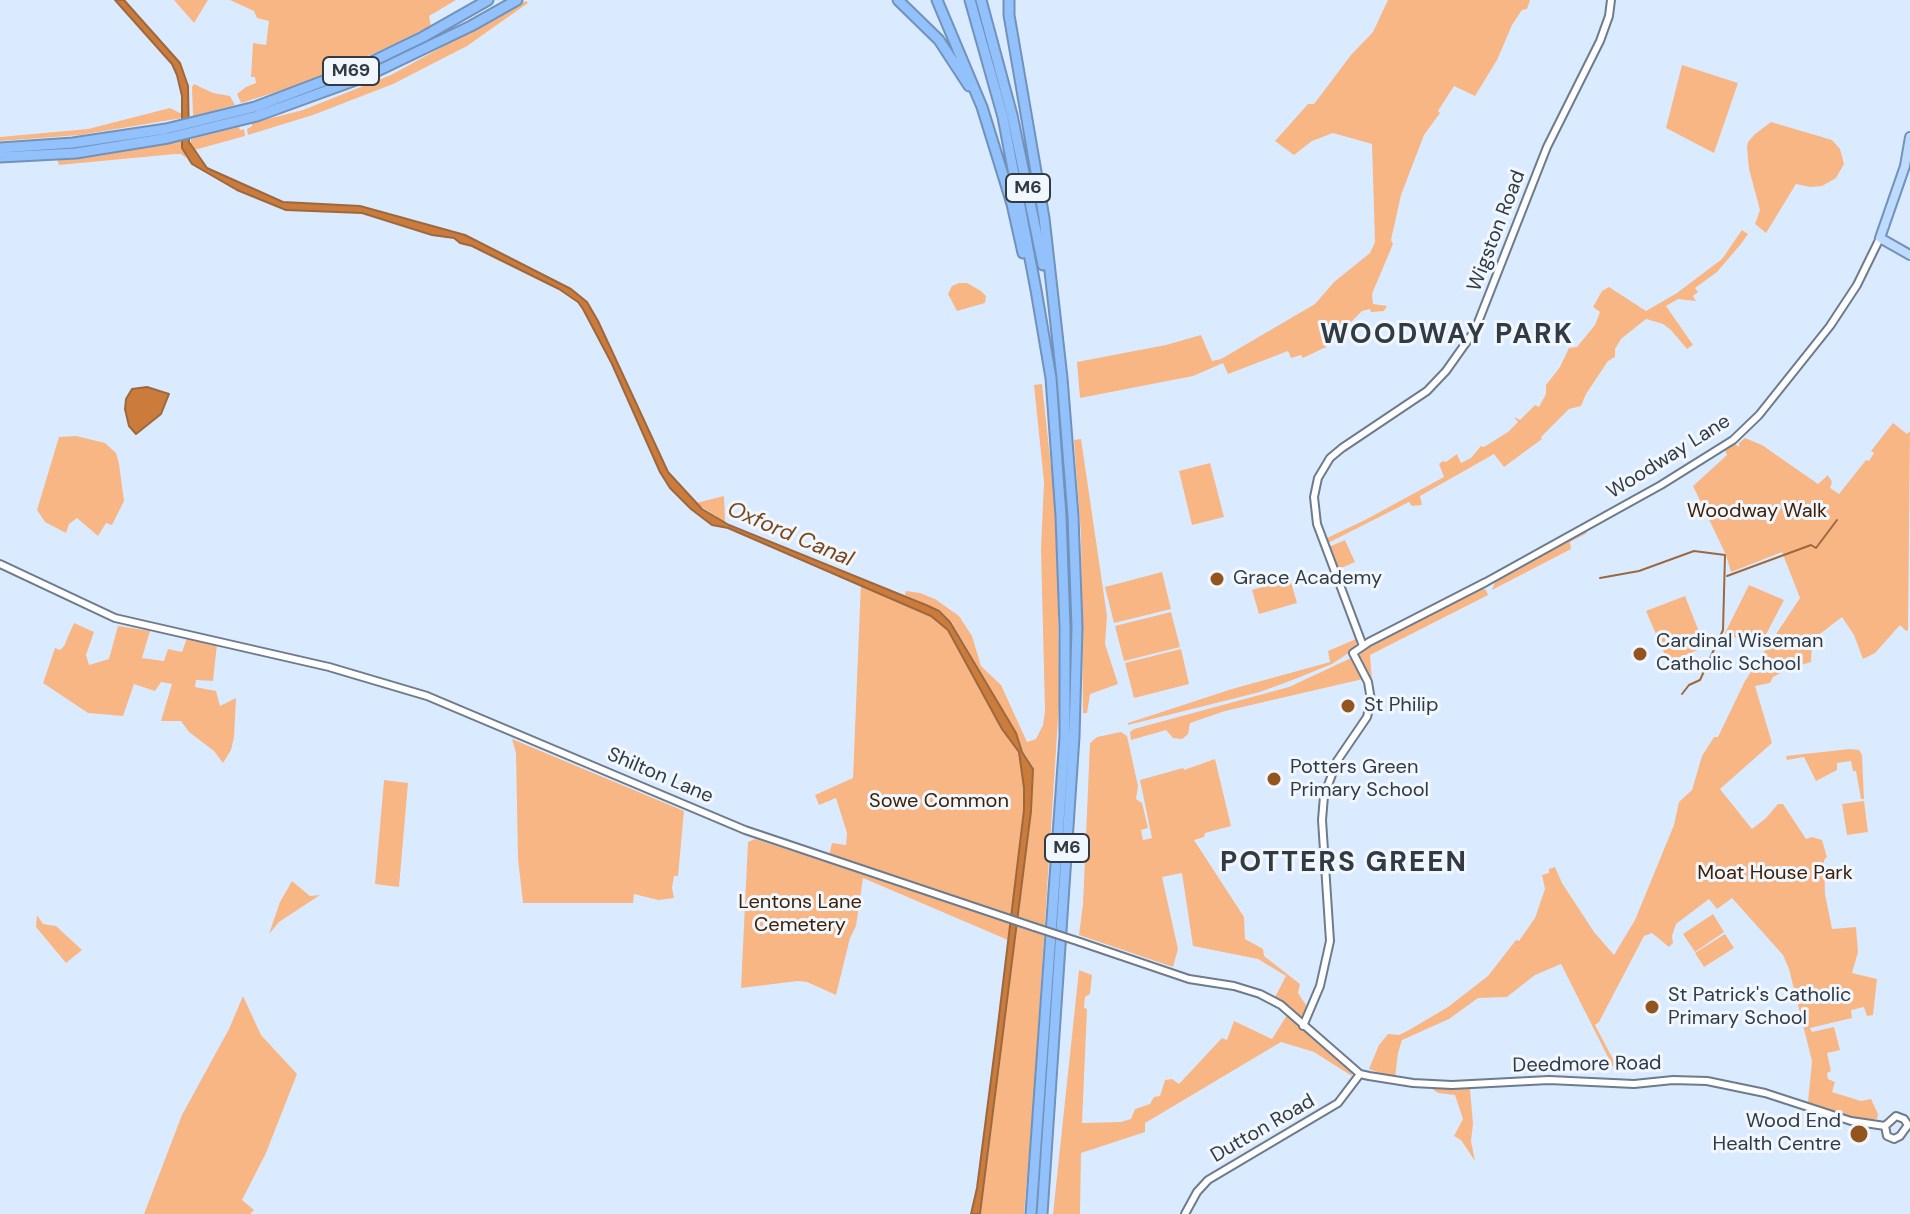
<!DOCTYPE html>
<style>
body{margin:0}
canvas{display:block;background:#dbebff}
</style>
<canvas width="1910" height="1214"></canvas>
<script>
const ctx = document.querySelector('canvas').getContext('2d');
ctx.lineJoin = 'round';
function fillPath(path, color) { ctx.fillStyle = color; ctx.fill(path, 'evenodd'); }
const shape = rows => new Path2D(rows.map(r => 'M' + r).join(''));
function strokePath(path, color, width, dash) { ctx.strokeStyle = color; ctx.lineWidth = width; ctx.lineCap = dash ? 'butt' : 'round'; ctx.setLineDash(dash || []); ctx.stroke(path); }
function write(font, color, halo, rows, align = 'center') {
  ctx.font = font + ' "DM Sans",sans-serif'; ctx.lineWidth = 6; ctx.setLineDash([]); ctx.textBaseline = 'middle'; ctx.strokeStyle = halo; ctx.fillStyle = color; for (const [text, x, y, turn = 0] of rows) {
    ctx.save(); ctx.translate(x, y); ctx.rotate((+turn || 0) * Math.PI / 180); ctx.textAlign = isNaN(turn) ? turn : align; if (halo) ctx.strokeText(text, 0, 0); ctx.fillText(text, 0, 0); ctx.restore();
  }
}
const green = shape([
 [174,0,208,0,194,23],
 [230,0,456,0,429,16,431,26,388,47,308,82,241,103,237,94,246,87,256,83,255,77,251,77,253,43,266,45,269,21,257,18,254,11],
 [1388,0,1530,0,1527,9,1522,10,1512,25,1497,60,1475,96,1454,86,1438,111,1440,113,1424,135,1401,195,1391,240,1393,244,1372,294,1373,304,1387,306,1384,311,1371,312,1370,309,1362,311,1326,347,1303,358,1301,355,1291,358,1288,351,1228,374,1223,363,1193,376,1080,398,1077,362,1166,345,1201,335,1212,361,1221,359,1315,304,1334,282,1370,253,1375,242,1372,144,1333,133,1312,141,1294,155,1275,141,1308,104,1314,104,1351,55,1373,32],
 [526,1,528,3,467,46,393,84,313,115,248,135,247,129,252,126,252,123,303,110,391,75],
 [1682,65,1738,83,1714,153,1666,128],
 [194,84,213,93,230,96,235,105,193,116,192,87],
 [170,108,182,114,182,118,80,135,0,141,0,137,88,129],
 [1771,122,1832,140,1840,149,1844,164,1836,178,1822,186,1810,187,1796,184,1766,233,1755,224,1760,210,1749,169,1747,148,1748,142,1755,134],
 [239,127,240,130,244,129,245,136,194,150,191,146,191,139],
 [182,141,186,158,181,154,175,154,59,165,57,159,98,156],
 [1742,230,1748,234,1741,244,1717,272,1695,288,1698,292,1693,296,1696,301,1678,299,1666,306,1693,345,1687,349,1671,330,1663,324,1646,319,1621,339,1615,349,1615,357,1608,361,1586,394,1581,406,1569,409,1541,437,1542,439,1508,464,1504,467,1494,454,1420,496,1422,505,1412,506,1409,502,1328,543,1327,538,1365,520,1444,477,1439,464,1443,461,1446,462,1457,454,1461,463,1471,458,1481,446,1484,447,1508,432,1518,422,1514,417,1520,420,1535,405,1539,407,1546,394,1546,385,1560,367,1569,348,1577,347,1595,325,1600,312,1593,307,1602,291,1609,287,1646,311,1677,293,1722,259],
 [959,283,967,283,981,291,986,296,985,303,957,311,948,294,952,286],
 [1042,384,1057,522,1059,704,1033,1107,1024,1214,981,1214,1031,811,1033,767,1021,749,1016,733,951,621,940,611,905,595,906,591,920,593,935,599,959,616,972,636,981,666,1001,685,1027,742,1036,739,1043,725,1045,711,1041,549,1044,482,1034,385],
 [1893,423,1907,434,1910,431,1908,630,1906,631,1900,625,1875,653,1863,659,1854,635,1842,617,1812,640,1811,662,1788,669,1773,677,1770,683,1755,686,1772,743,1720,789,1752,829,1766,818,1778,804,1783,804,1806,839,1812,837,1822,840,1827,857,1824,860,1825,894,1832,929,1856,927,1858,952,1852,973,1877,979,1873,1015,1867,1016,1864,1007,1851,1010,1852,1018,1810,1028,1812,1032,1834,1027,1840,1050,1827,1053,1831,1071,1827,1073,1828,1079,1835,1082,1832,1092,1861,1101,1871,1099,1878,1114,1877,1119,1859,1119,1808,1102,1812,1061,1789,969,1783,955,1732,898,1717,909,1709,899,1676,924,1672,936,1673,943,1669,947,1652,933,1644,936,1599,1022,1595,1025,1616,1065,1613,1067,1561,964,1535,975,1507,997,1478,998,1449,1019,1402,1040,1398,1053,1395,1078,1369,1069,1379,1045,1388,1034,1399,1035,1409,1030,1448,1007,1488,976,1516,940,1519,941,1535,918,1545,889,1542,875,1549,873,1549,869,1555,867,1562,883,1594,932,1614,955,1635,920,1674,825,1679,802,1692,790,1702,756,1714,737,1718,737,1745,681,1800,598,1782,552,1731,572,1726,555,1693,486,1727,455,1725,450,1735,444,1739,447,1739,443,1745,438,1762,445,1818,484,1828,475,1832,482,1830,488,1839,494,1866,460,1869,461,1874,453,1871,451],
 [76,436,105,443,116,453,119,464,124,501,112,525,106,523,98,536,77,518,69,524,66,533,45,522,37,510,59,437],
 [1081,439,1107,616,1105,644,1118,684,1090,694,1087,713,1083,713,1081,535,1074,440],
 [1210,463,1224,517,1192,525,1179,471],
 [724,496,725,522,696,503],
 [1585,530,1587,533,1570,542,1571,549,1492,590,1495,582,1510,572],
 [1345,540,1355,562,1339,569,1329,547],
 [1162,572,1171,609,1114,623,1105,587],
 [1290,579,1297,603,1259,614,1252,590],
 [861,582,942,618,1017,743,1028,781,1008,940,863,878,856,926,850,938,836,995,807,982,798,981,741,988,748,842,755,839,863,874,864,872,828,860,832,843,846,845,847,833,836,798,819,805,815,795,853,778],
 [1749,585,1784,600,1759,648,1725,633],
 [1481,588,1486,590,1488,595,1370,655,1372,681,1359,657,1363,649],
 [1685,596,1705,647,1668,662,1646,611],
 [1171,612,1180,647,1124,661,1115,626],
 [74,623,94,632,86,655,89,665,109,659,118,626,150,631,142,658,164,661,168,649,182,652,187,638,217,644,213,681,196,680,195,687,216,691,220,706,236,698,234,737,231,750,223,763,214,751,189,732,181,721,161,721,172,684,161,682,155,691,134,684,123,716,88,713,43,683,55,648,60,650,64,646],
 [1356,639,1356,648,1332,664,1295,679,1260,692,1128,725,1128,723,1232,689,1330,662,1328,651],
 [1181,649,1189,684,1134,698,1125,663],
 [1351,658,1363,679,1225,711,1190,723,1188,734,1182,739,1173,738,1166,730,1131,740,1130,732,1134,729,1289,687],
 [1121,732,1127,736,1138,786,1136,799,1142,803,1148,828,1141,830,1143,840,1152,838,1140,780,1183,768,1184,770,1215,759,1231,826,1205,833,1204,837,1194,840,1244,917,1245,939,1263,949,1264,956,1300,984,1298,993,1306,1005,1304,1016,1297,1015,1275,997,1286,976,1258,959,1193,946,1182,873,1162,877,1178,949,1173,967,1079,935,1083,904,1090,743,1097,737],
 [512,739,684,811,678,876,674,876,672,888,674,898,658,900,634,894,633,903,523,903,518,859,516,753],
 [1850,749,1859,750,1862,755,1864,799,1861,799,1856,771,1853,771,1851,761,1837,763,1837,770,1816,781,1804,757,1787,760,1786,756],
 [384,780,408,783,399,887,375,884],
 [1864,801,1868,832,1847,835,1842,804],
 [292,881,310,896,320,895,279,922,269,934,280,902],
 [1713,914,1724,932,1695,952,1683,934],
 [37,915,43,924,56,926,82,950,66,963,36,927],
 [1725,934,1734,948,1704,967,1695,953],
 [1079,970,1092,975,1090,994,1085,997,1084,1008,1087,1009,1082,1123,1121,1122,1131,1119,1135,1109,1150,1104,1154,1097,1160,1096,1165,1080,1172,1079,1179,1084,1222,1038,1227,1040,1234,1021,1272,1039,1287,1015,1351,1070,1352,1076,1314,1052,1281,1042,1145,1123,1145,1132,1081,1153,1080,1214,1053,1214],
 [243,996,261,1035,297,1074,266,1153,242,1200,254,1210,250,1214,144,1214,182,1115,229,1029],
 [1431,1088,1470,1089,1473,1124,1471,1141,1475,1161,1461,1140,1454,1136,1463,1119,1455,1095,1438,1093]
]);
const water = shape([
 [115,0,124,0,180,63,188,86,189,142,207,168,283,202,360,206,465,235,571,289,587,302,598,321,668,472,702,509,729,525,926,605,939,611,950,622,1016,733,1022,752,1033,769,1031,811,980,1214,971,1214,977,1188,997,1033,1024,810,1024,788,1019,752,1002,729,948,630,931,616,728,528,712,525,691,509,670,488,660,472,612,364,583,309,578,302,559,289,472,246,460,243,454,238,432,235,362,213,286,210,237,190,192,164,182,148,182,96,177,75,172,64,115,0],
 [147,387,169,394,161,414,136,434,129,426,125,409,126,399,132,389,147,387]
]);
const stream = shape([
 [1727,576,1811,545,1816,548,1837,520],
 [1600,578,1639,571,1694,551,1725,555,1723,630,1700,680,1689,685,1682,694]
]);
const minor = shape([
 [0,564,115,618,329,667,427,696,745,830,1034,927],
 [1363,646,1317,524,1314,497,1318,478,1330,458,1342,448,1427,391,1446,371,1475,330,1547,147,1600,41,1609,16,1611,0],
 [1080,942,1189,979,1234,986,1260,994,1281,1005,1360,1074,1369,1076,1413,1083,1452,1085,1549,1080,1634,1084,1673,1080,1707,1081,1765,1093,1851,1121,1885,1126],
 [1303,1026,1320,986,1330,941,1322,820,1324,796,1337,761,1367,717,1371,700,1368,682,1353,653,1369,642,1486,582,1661,485,1733,440,1759,415,1830,326,1857,285,1880,238],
 [1885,1126,1887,1136,1894,1139,1900,1136,1908,1125],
 [1885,1126,1896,1116,1904,1119,1908,1125],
 [1185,1214,1197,1192,1208,1180,1338,1103,1360,1074]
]);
const major = shape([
 [1910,137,1905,166,1880,238,1910,255]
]);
const highway = shape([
 [898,0,939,40,969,86],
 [937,0,982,107,1012,204,1023,253],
 [970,0,1003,117,1036,290,1051,378,1061,516,1065,627,1065,737,1031,1214],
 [981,0,1012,115,1043,265],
 [1009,0,1009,15,1044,218,1062,378,1073,516,1077,627,1074,737,1042,1214],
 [0,148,73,143,166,129,255,107,363,66,423,37,488,0],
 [0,157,76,153,168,138,257,116,367,76,471,26,517,0]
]);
const minorBridge = shape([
 [1034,927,1080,942]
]);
const markers = [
 [1217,579,8,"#94541d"],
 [1640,654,8,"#94541d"],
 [1348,706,8,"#94541d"],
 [1274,779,8,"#94541d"],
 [1652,1007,8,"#94541d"],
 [1859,1134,10,"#94541d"]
];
const shields = [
 [351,71,56],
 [1028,188,44],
 [1067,848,44]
];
const shieldNames = [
 ["M69",351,71],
 ["M6",1028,188],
 ["M6",1067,848]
];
const streetNames = [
 ["Wigston Road",1497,231,-69],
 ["Woodway Lane",1669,457,-32],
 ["Shilton Lane",660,776,23],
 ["Deedmore Road",1587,1065,-1],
 ["Dutton Road",1263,1129,-30]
];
const parkNames = [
 ["Woodway Walk",1757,512],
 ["Sowe Common",939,802],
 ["Moat House Park",1775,874],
 ["Lentons Lane",800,903],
 ["Cemetery",800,926]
];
const poiNames = [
 ["Grace Academy",1233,579],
 ["Cardinal Wiseman",1656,642],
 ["Catholic School",1656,665],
 ["St Philip",1364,706],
 ["Potters Green",1290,768],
 ["Primary School",1290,791],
 ["St Patrick's Catholic",1668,996],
 ["Primary School",1668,1019],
 ["Wood End",1841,1122,"right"],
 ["Health Centre",1841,1145,"right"]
];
const waterNames = [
 ["Oxford Canal",790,535,23]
];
const districtNames = [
 ["WOODWAY PARK",1447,336],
 ["POTTERS GREEN",1344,864]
];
fillPath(green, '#f8b685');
fillPath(water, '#cb7c3c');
strokePath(water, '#9d683e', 2);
strokePath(stream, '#9d683e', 2);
strokePath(minor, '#6d7b8d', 10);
strokePath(major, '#7192ba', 12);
strokePath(highway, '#7192ba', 13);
strokePath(minor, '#fff', 6);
strokePath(major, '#bedafd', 8);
strokePath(highway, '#92c1fb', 9);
strokePath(minorBridge, '#6d7b8d', 10, []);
strokePath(minorBridge, '#fff', 6);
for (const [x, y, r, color] of markers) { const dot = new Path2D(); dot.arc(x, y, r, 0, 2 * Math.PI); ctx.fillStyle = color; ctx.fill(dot); strokePath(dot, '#f0f7ff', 3); }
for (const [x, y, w] of shields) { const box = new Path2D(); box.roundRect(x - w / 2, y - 14, w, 28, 6); ctx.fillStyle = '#f0f7ff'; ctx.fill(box); strokePath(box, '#333a41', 2); }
write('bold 18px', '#333a41', null, shieldNames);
write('20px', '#333a41', '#f0f7ff', streetNames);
write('20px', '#402105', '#f0f7ff', parkNames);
write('20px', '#333a41', '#f0f7ff', poiNames, 'left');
write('italic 22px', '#7a4517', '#f0f7ff', waterNames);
ctx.letterSpacing = '2px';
write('bold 28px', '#333a41', '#f0f7ff', districtNames);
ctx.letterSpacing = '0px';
</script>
